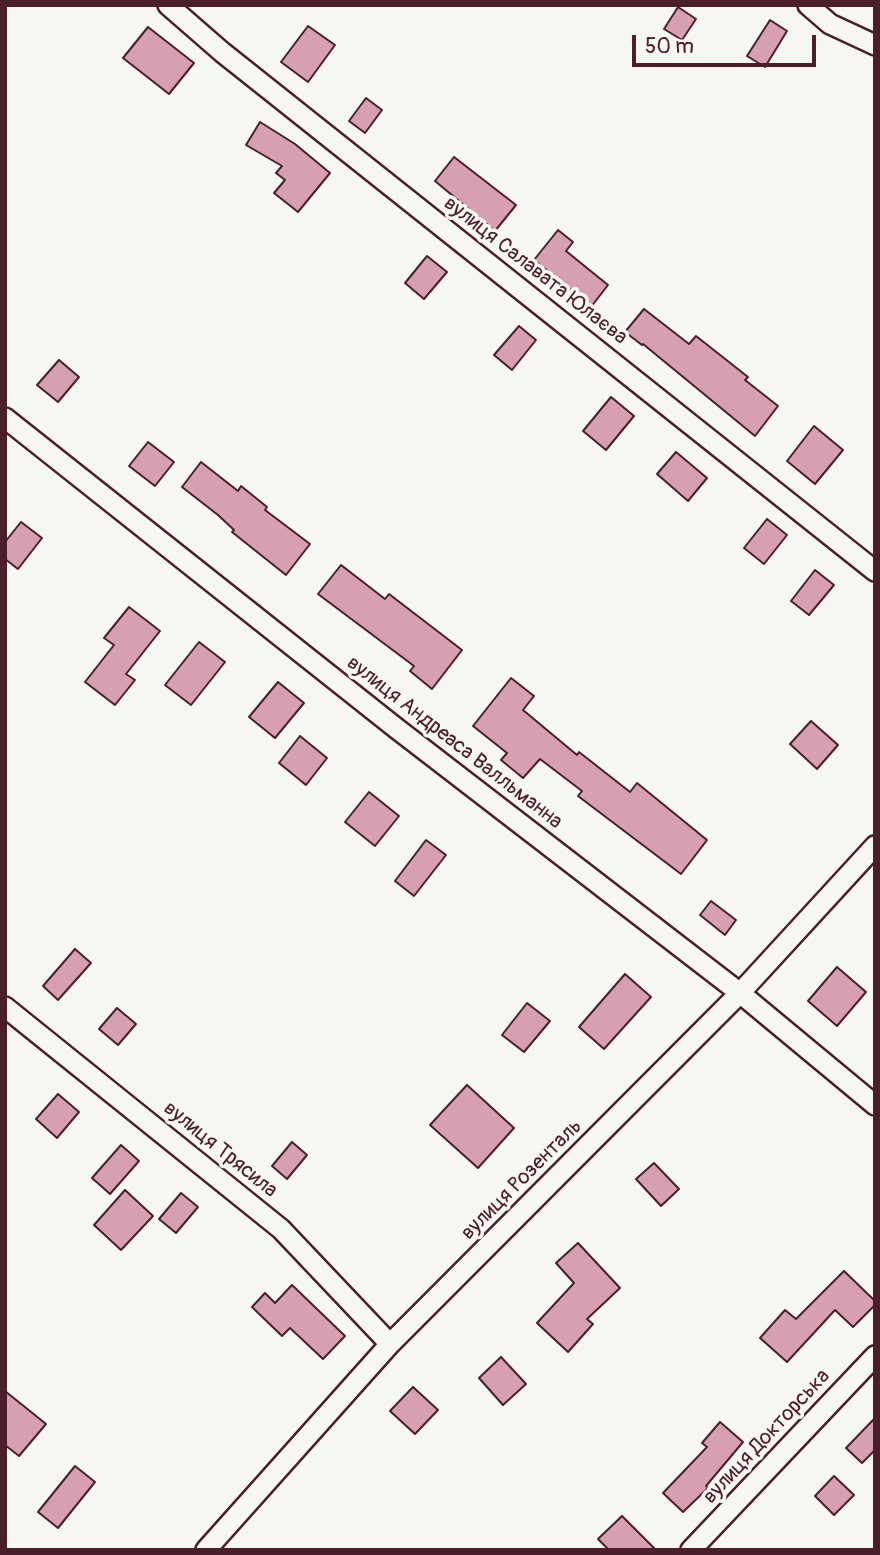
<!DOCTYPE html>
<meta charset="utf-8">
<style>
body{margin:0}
#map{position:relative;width:880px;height:1555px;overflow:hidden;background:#f6f6f2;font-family:Pangolin,sans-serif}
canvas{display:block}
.frame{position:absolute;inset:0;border:7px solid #4a1f2b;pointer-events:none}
.scale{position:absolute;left:632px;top:35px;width:184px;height:32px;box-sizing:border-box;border:4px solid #4a1f2b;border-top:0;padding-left:9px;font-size:21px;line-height:24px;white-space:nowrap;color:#4a1f2b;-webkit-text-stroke:5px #f6f6f2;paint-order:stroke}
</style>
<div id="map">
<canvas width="880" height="1555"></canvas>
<div class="frame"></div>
<div class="scale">50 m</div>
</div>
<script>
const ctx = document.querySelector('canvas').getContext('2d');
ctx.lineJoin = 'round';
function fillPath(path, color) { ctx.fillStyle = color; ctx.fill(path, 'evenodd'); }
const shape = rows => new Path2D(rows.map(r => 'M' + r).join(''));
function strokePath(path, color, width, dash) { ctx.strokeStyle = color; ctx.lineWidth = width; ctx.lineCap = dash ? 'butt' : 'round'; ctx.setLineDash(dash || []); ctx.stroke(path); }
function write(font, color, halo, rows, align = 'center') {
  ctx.font = font + ' Pangolin,sans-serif'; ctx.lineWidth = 7; ctx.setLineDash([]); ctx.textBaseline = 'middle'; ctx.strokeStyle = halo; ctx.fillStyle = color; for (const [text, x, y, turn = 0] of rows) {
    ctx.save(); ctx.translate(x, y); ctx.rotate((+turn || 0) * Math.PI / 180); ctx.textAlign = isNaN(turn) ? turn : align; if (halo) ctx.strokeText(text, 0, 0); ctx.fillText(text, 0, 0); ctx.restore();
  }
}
const building = shape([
 [678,7,696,19,682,40,664,29,678,7],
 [770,20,787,31,765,67,747,56,770,20],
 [308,26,335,45,308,82,281,62,308,26],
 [148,27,194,63,169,94,123,58,148,27],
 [366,98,382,110,365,133,349,121,366,98],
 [260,122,295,144,330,173,298,212,274,193,285,180,276,173,282,166,246,145,260,122],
 [454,157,516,205,495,231,435,181,454,157],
 [558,230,573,242,566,251,608,285,591,307,534,260,558,230],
 [427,256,447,272,424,299,405,283,427,256],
 [644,309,689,344,696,336,748,377,745,380,778,406,755,436,643,344,642,345,625,332,644,309],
 [519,326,536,340,512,370,494,355,519,326],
 [59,360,79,377,58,402,37,385,59,360],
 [611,397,634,416,606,450,583,431,611,397],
 [814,426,843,450,815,484,787,461,814,426],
 [148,442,174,462,155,486,129,466,148,442],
 [676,452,707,478,688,501,657,474,676,452],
 [201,462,238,491,241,486,267,507,265,510,310,544,286,575,232,532,234,530,218,515,182,487,201,462],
 [767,519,787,535,764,564,744,548,767,519],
 [21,522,42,538,18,569,5,559,5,542,21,522],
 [341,565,385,599,389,594,462,650,432,689,410,671,414,666,318,594,341,565],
 [815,570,834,585,809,615,791,601,815,570],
 [129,607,160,631,126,674,135,680,115,705,85,682,114,645,104,638,129,607],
 [199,642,225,662,191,705,165,685,199,642],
 [511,678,534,696,523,710,577,755,579,752,630,792,637,783,707,840,681,874,578,796,582,791,540,759,523,778,501,760,507,753,473,726,511,678],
 [278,682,304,703,275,738,249,717,278,682],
 [811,721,838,745,817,769,790,744,811,721],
 [300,736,327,758,306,785,279,763,300,736],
 [369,792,399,816,375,846,345,822,369,792],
 [426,840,446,855,414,896,395,881,426,840],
 [711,901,736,920,725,935,700,915,711,901],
 [75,949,91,963,58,1000,43,986,75,949],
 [837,967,866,992,837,1026,808,1001,837,967],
 [625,974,651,997,604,1049,579,1027,625,974],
 [527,1003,550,1021,524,1052,502,1035,527,1003],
 [117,1008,136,1024,118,1045,99,1029,117,1008],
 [467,1085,514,1128,478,1168,430,1125,467,1085],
 [58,1094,79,1112,57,1138,36,1119,58,1094],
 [292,1142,307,1155,287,1179,272,1166,292,1142],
 [121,1145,139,1161,110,1194,92,1178,121,1145],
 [654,1163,679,1189,661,1206,636,1179,654,1163],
 [125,1190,153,1216,121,1250,94,1225,125,1190],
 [181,1193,198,1207,176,1233,159,1219,181,1193],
 [578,1243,620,1288,587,1319,593,1324,568,1352,537,1323,574,1283,556,1263,578,1243],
 [844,1271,875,1301,875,1305,853,1327,835,1310,787,1362,760,1338,785,1310,796,1319,844,1271],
 [292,1285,345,1336,323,1359,290,1328,282,1336,252,1307,265,1293,275,1303,292,1285],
 [501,1357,526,1384,503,1405,479,1378,501,1357],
 [413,1387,438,1410,415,1434,390,1411,413,1387],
 [5,1391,46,1424,19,1456,5,1445,5,1391],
 [875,1418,875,1450,862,1463,846,1448,875,1418],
 [720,1422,743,1442,706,1486,708,1488,683,1512,663,1493,707,1447,702,1443,720,1422],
 [75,1466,95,1482,58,1528,38,1512,75,1466],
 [834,1476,854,1495,834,1515,815,1496,834,1476],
 [622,1516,656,1550,609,1550,598,1539,622,1516]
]);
const street = shape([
 [168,5,222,52,875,571],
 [808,5,830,24,875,45],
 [5,418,396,728,740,993,875,1105],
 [5,1007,281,1229,390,1344],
 [206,1550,390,1344,740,993,875,846],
 [691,1550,875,1356]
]);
const streetNames = [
 ["вулиця Салавата Юлаєва",535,271,38],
 ["вулиця Андреаса Валльманна",454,743,38],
 ["вулиця Трясила",220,1150,39],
 ["вулиця Розенталь",522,1180,-45],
 ["вулиця Докторська",767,1437,-47]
];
fillPath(building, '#d79fb2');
strokePath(building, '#4a1f2b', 2);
strokePath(street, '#4a1f2b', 24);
strokePath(street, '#f6f6f2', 19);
write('21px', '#4a1f2b', '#f6f6f2', streetNames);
</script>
